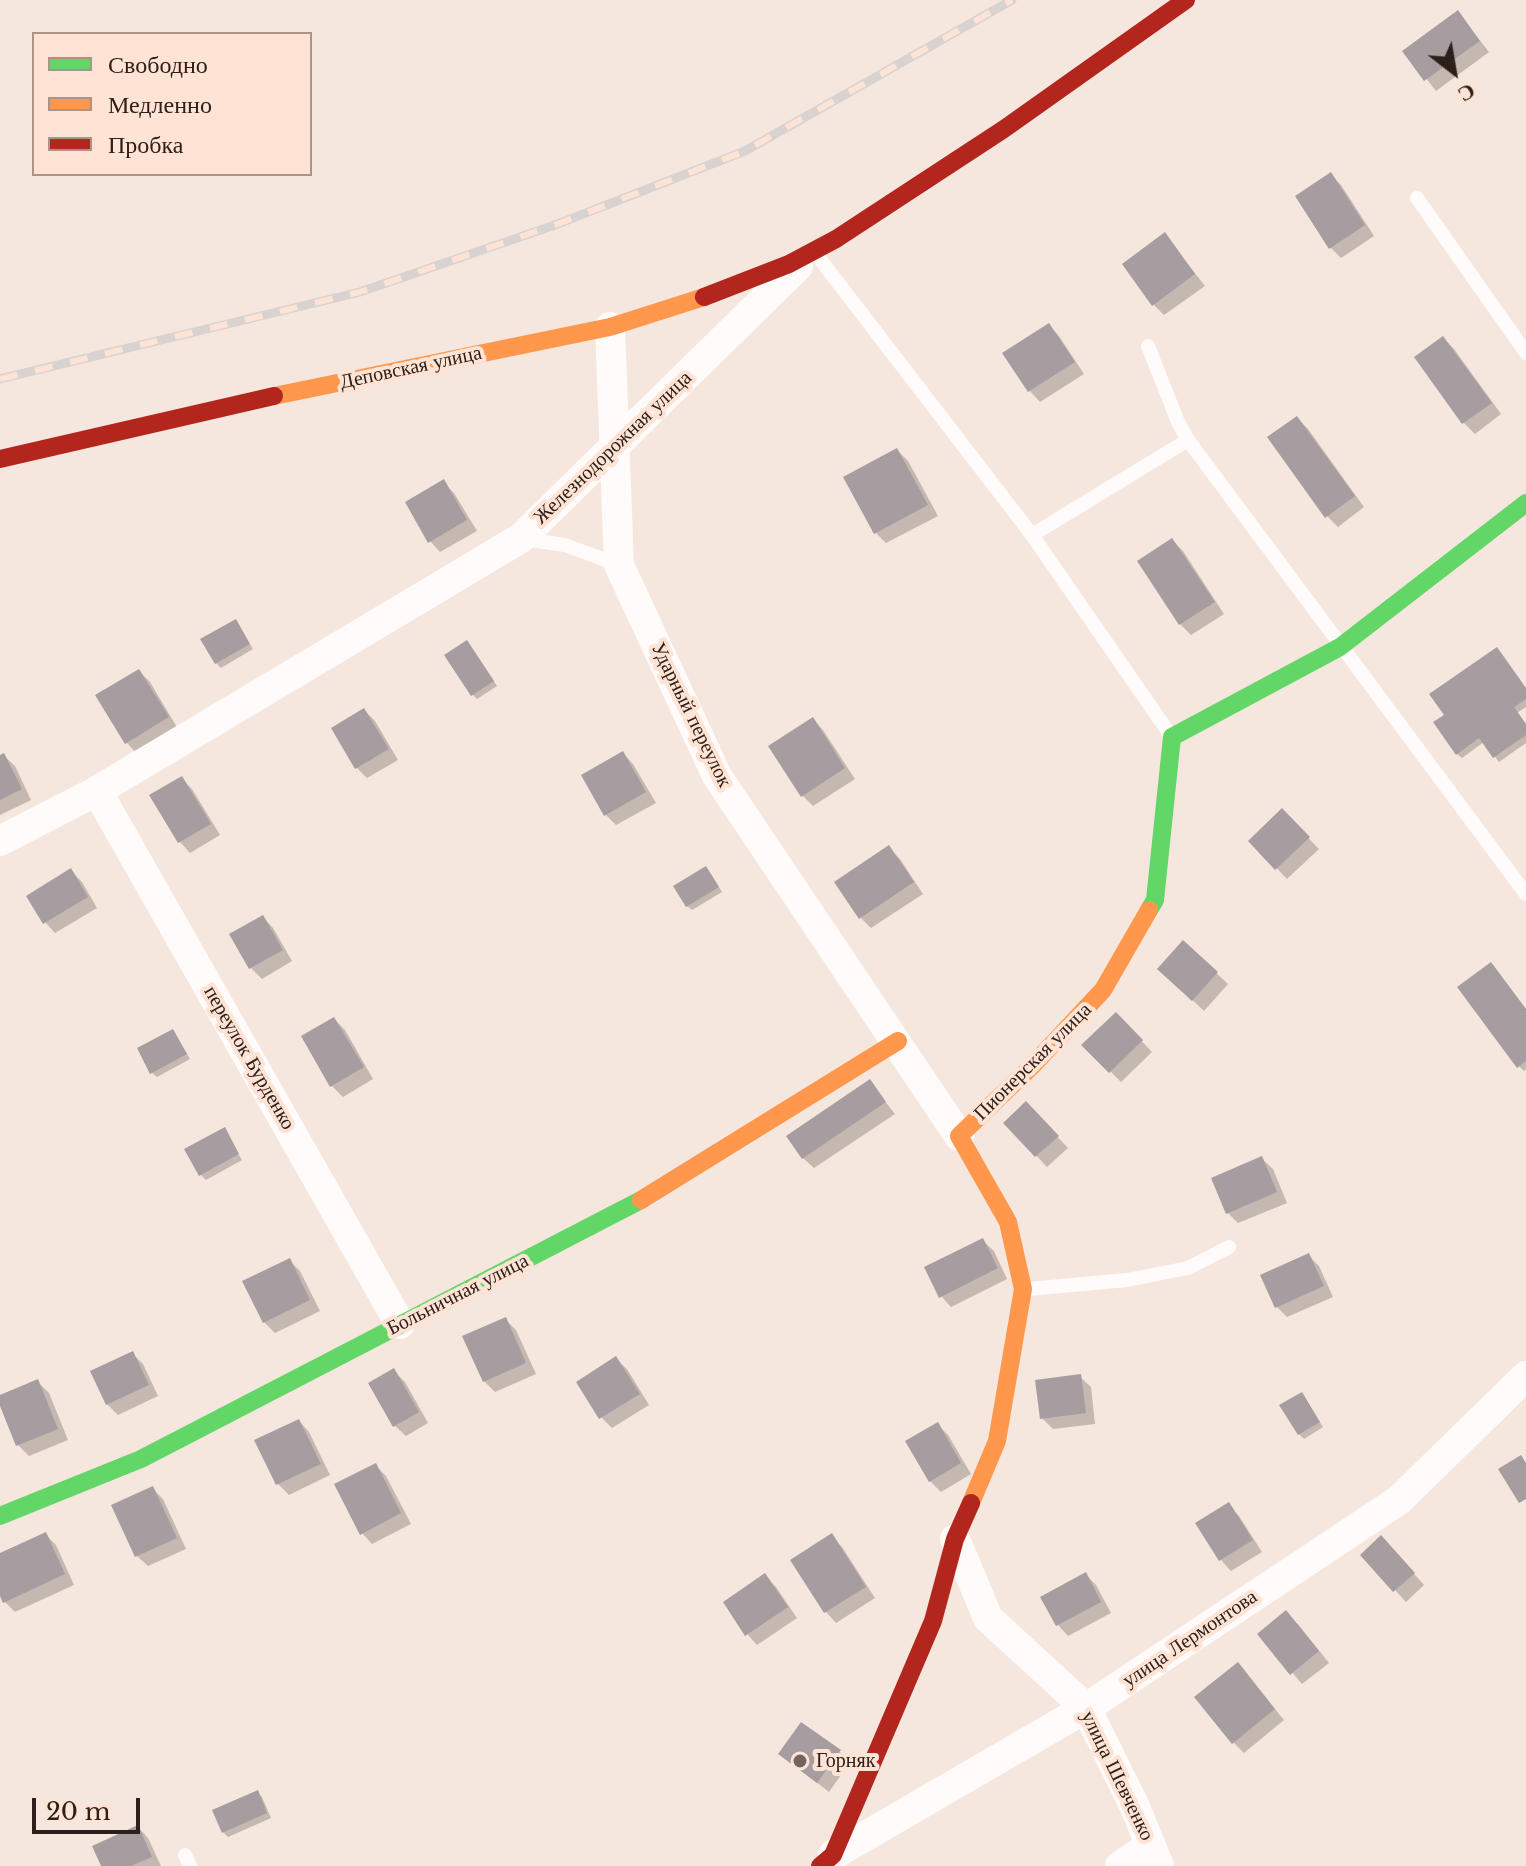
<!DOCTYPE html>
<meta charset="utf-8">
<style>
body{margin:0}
#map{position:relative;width:1526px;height:1866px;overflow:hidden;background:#f5e6de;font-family:"Libre Baskerville",serif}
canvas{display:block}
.legend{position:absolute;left:32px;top:32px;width:280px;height:144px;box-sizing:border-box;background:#ffe3d4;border:2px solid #ab958a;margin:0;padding:10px 14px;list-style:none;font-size:24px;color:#2d201a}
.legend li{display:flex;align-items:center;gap:16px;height:40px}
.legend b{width:40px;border:2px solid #ab958a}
.north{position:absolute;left:1414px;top:32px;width:80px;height:80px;-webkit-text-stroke:6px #ffe3d4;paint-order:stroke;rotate:149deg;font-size:22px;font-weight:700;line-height:32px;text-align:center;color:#2d201a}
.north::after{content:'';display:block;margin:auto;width:28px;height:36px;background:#2d201a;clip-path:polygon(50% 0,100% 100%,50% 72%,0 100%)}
.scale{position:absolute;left:32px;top:1798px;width:108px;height:36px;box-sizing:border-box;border:4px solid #2d201a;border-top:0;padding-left:10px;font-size:24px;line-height:28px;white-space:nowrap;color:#2d201a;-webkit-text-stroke:6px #ffe3d4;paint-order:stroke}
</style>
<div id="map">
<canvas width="1526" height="1866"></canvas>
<ul class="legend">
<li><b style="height:10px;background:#63d668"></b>Свободно</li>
<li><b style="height:10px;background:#ff974d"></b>Медленно</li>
<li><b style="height:10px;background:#b3261e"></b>Пробка</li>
</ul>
<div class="north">С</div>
<div class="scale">20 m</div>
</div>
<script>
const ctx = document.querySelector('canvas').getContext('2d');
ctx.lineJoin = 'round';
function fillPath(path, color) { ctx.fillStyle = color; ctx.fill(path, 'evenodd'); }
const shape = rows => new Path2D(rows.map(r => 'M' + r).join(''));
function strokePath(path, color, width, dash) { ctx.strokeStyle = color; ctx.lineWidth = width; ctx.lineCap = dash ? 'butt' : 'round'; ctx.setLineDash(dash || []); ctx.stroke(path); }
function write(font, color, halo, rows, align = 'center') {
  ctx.font = font + ' "Libre Baskerville",serif'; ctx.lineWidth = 8; ctx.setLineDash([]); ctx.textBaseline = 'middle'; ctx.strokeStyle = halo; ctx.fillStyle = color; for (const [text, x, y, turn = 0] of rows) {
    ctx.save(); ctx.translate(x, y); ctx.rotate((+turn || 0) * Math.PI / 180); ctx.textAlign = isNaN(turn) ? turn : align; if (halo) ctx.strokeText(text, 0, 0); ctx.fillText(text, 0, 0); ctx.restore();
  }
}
const shadow = shape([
 [1458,13,1489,52,1436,91,1405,51],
 [1331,175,1341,185,1374,236,1341,258,1330,247],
 [1165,235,1205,286,1164,315,1153,304],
 [1049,325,1059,336,1084,374,1040,402,1030,391,1005,353],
 [1443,338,1454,349,1501,414,1475,434,1464,423,1417,358],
 [1297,418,1308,429,1364,507,1338,527,1327,516],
 [897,450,908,461,938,516,886,543,876,533],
 [443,482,454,493,477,531,440,552,430,541],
 [1172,540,1183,551,1224,614,1191,635,1180,624],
 [235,622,253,649,221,668,216,663],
 [467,642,497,686,477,699,473,695],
 [139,671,150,682,178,729,137,754,127,743],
 [1526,689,1526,707,1517,713,1526,726,1526,743,1499,762,1484,742,1462,758,1457,754],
 [364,710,375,721,398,760,367,778,357,768],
 [813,719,823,730,855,779,813,806,802,795],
 [623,753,633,764,656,803,616,825,606,815],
 [4,756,15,766,31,800,0,815,0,758],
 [181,778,192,789,220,835,190,853,180,842],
 [1282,811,1319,849,1287,879,1251,841],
 [889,848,900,859,923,894,871,928,861,918],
 [71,871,82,882,97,908,55,933,45,922],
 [710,873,722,892,692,910,687,906],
 [263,917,273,928,292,961,262,979,251,968],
 [1184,943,1228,984,1204,1011,1170,979],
 [1526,1011,1526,1069,1524,1071,1519,1066],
 [1116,1014,1152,1052,1121,1082,1084,1045],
 [334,1019,345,1030,373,1079,343,1097,332,1086],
 [173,1031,190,1059,157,1077,152,1073],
 [869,1081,895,1114,814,1168,803,1158],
 [1026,1104,1068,1148,1047,1167,1006,1123],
 [224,1130,242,1160,206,1180,201,1175],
 [1262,1159,1273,1169,1287,1203,1238,1223,1227,1212],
 [983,1241,994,1251,1007,1279,951,1307,941,1296],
 [1308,1255,1319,1266,1333,1297,1287,1317,1276,1306],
 [289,1260,300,1271,320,1311,275,1333,264,1322],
 [505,1319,516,1330,536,1374,495,1392,484,1381],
 [132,1353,143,1364,158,1396,118,1415,107,1404],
 [616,1359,627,1369,649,1405,612,1428,601,1417],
 [394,1371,405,1382,428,1423,406,1436,395,1426],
 [1080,1377,1091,1387,1095,1424,1053,1429,1042,1418],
 [38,1382,49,1393,68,1440,29,1456,18,1445,0,1397],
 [1301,1394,1323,1427,1304,1439,1299,1434],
 [299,1421,309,1432,330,1475,289,1495,278,1484],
 [938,1425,948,1435,971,1474,941,1492,930,1481],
 [375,1465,386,1476,411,1524,372,1544,362,1533],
 [152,1488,163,1499,186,1549,148,1566,137,1556],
 [1229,1505,1239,1516,1262,1552,1231,1571,1221,1560],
 [45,1534,56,1545,74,1585,15,1612,5,1602,0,1592,0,1555],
 [831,1536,842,1547,875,1598,836,1623,826,1612],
 [1392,1549,1424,1585,1406,1602,1363,1555],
 [1086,1575,1096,1585,1111,1613,1068,1636,1058,1625,1043,1598],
 [765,1576,776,1587,797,1618,757,1645,747,1634],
 [1297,1623,1329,1663,1302,1684,1260,1634],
 [1248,1676,1284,1720,1244,1753,1233,1742],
 [840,1752,850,1762,829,1792,780,1754],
 [257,1792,262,1797,271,1818,228,1837,223,1832],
 [138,1827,148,1838,161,1866,103,1866]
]);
const building = shape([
 [1458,10,1480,41,1424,81,1402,51],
 [1331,172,1365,225,1329,249,1295,196],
 [1165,232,1195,274,1152,306,1122,264],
 [1049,323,1075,362,1028,392,1002,353],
 [1443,336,1492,403,1462,424,1414,357],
 [1297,416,1355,496,1325,518,1267,437],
 [897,448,928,505,874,534,843,477],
 [444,479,467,520,428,543,405,502],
 [1172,538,1215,602,1179,625,1137,561],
 [236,619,250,644,215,664,200,639],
 [467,640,494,681,471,696,444,655],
 [1497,647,1526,688,1526,699,1514,707,1526,724,1526,735,1493,758,1479,738,1456,755,1433,722,1444,715,1429,694],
 [139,669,169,717,125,744,95,695],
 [364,708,389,749,355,769,331,728],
 [813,717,845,768,801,797,768,746],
 [623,751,646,792,604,816,581,775],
 [4,753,22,789,0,800,0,755],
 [182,776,211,824,178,843,149,795],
 [1282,808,1310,837,1275,870,1248,841],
 [889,845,914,882,859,919,834,882],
 [706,866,719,887,686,907,673,886],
 [71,868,88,897,43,924,26,896],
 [263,915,283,950,249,969,229,934],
 [1183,940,1218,972,1192,1001,1157,969],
 [1491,962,1526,1009,1526,1061,1517,1068,1457,987],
 [1116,1012,1143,1040,1109,1073,1081,1045],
 [334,1017,364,1067,330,1087,301,1036],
 [173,1029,187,1054,150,1074,137,1048],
 [870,1079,886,1102,802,1159,786,1136],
 [1026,1101,1059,1136,1035,1157,1003,1123],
 [225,1127,239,1154,199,1176,184,1149],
 [1262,1156,1277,1192,1226,1214,1211,1178],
 [983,1238,998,1268,939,1298,924,1267],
 [1309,1253,1324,1286,1275,1308,1260,1275],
 [290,1258,310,1300,263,1323,242,1281],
 [506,1317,526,1363,483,1382,462,1336],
 [133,1351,149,1385,106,1405,90,1371],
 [616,1356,640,1394,599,1419,576,1382],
 [394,1368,419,1412,393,1427,368,1383],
 [1081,1374,1086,1413,1040,1419,1035,1380],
 [38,1379,58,1429,16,1446,0,1406,0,1395],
 [1302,1392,1320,1422,1298,1435,1279,1405],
 [299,1419,321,1464,276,1485,254,1440],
 [938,1422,961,1463,929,1482,905,1441],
 [1521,1455,1526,1463,1526,1499,1519,1503,1498,1469],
 [376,1463,401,1513,360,1535,334,1484],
 [153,1486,177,1538,135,1557,111,1505],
 [1229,1502,1253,1540,1219,1561,1195,1523],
 [46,1532,65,1574,3,1603,0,1596,0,1553],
 [832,1533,866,1587,824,1613,790,1560],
 [1381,1535,1415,1573,1393,1592,1360,1555],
 [1086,1572,1101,1602,1056,1626,1040,1597],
 [765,1573,788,1607,745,1636,723,1602],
 [1286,1610,1319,1651,1290,1675,1257,1634],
 [1238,1662,1275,1709,1232,1744,1194,1697],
 [801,1722,841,1750,817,1783,778,1754],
 [258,1790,267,1813,222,1833,212,1810],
 [138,1825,152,1857,131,1866,101,1866,92,1846]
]);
const lane = shape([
 [1417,198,1526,353],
 [816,254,1032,535,1169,733],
 [1148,346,1178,422,1188,440,1526,894],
 [1032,535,1188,440],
 [523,539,565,545,619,565],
 [1028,1289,1127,1280,1188,1268,1229,1247],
 [185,1855,190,1866]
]);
const street = shape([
 [610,327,619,565,717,776,959,1136],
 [97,791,400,1324],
 [0,841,97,791,521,538,798,266],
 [955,1539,988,1618,1086,1708,1135,1807,1159,1866],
 [833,1859,833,1855,1086,1708,1399,1500,1526,1376],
 [1120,1866,1151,1845]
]);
const fast = shape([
 [1149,910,1155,900,1172,737,1340,647,1526,503],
 [0,1516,141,1459,641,1200]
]);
const slow = shape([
 [274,396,610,327,704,297],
 [641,1200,898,1041],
 [971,1503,997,1441,1023,1289,1008,1222,959,1136,1032,1066,1103,990,1149,910]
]);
const jam = shape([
 [704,297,789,264,836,239,1004,129,1186,0],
 [0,459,274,396],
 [820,1866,833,1855,933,1621,955,1539,971,1503]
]);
const rail = shape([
 [0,379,360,292,555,225,745,151,1012,0]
]);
const markers = [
 [800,1761,8,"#73655f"]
];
const streetNames = [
 ["Деповская улица",411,368,-12],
 ["Железнодорожная улица",613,448,-44],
 ["Ударный переулок",691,715,64],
 ["переулок Бурденко",249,1058,60],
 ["Пионерская улица",1033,1062,-45],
 ["Больничная улица",458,1295,-27],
 ["улица Лермонтова",1190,1639,-34],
 ["улица Шевченко",1117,1776,64]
];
const poiNames = [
 ["Горняк",816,1761]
];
fillPath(shadow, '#0003');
fillPath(building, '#a59d9f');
strokePath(lane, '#fefbfa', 14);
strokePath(street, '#fefbfa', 30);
strokePath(fast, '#63d668', 18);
strokePath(slow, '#ff974d', 18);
strokePath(jam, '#b3261e', 18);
strokePath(rail, '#d8d3d1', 9);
strokePath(rail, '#ffe3d4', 6, [18]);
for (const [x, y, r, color] of markers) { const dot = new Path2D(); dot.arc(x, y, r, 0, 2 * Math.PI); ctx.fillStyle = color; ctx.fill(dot); strokePath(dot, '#ffe3d4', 3); }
write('20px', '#2d201a', '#ffe3d4', streetNames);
write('20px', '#2d201a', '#ffe3d4', poiNames, 'left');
</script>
